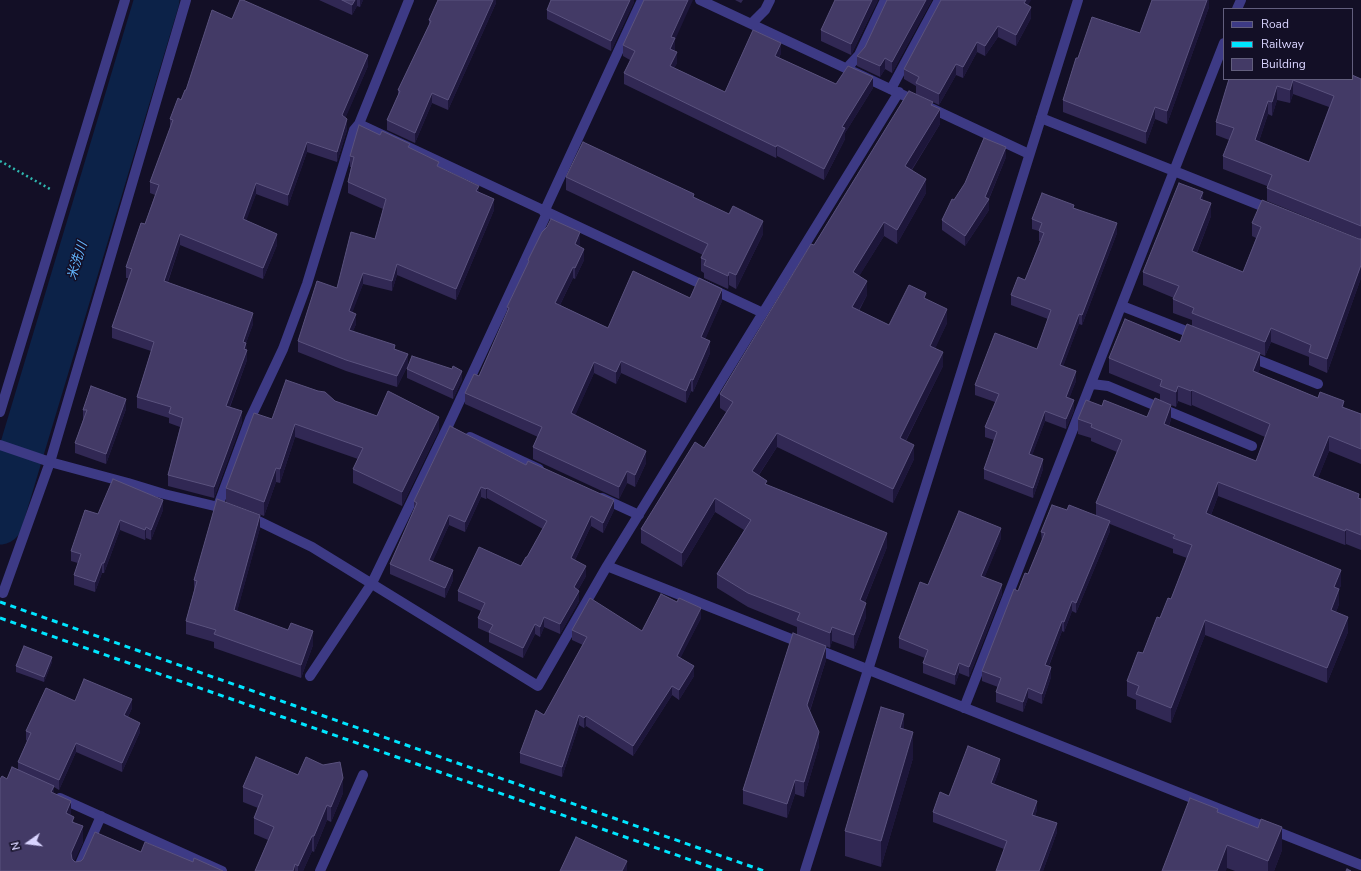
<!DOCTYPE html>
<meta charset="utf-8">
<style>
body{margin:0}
#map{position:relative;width:1361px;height:871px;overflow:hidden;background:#130f26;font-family:"Nunito Sans",sans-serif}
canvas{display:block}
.legend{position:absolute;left:1223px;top:8px;width:130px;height:72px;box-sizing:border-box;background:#130f26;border:1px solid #625e7d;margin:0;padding:5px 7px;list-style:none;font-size:12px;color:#d9d4ff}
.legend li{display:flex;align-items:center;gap:8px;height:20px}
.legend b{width:20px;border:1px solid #625e7d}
.north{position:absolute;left:8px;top:823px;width:40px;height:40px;-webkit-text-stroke:3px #130f26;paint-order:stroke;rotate:256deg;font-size:11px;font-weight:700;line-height:16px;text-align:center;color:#d9d4ff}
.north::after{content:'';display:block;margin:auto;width:14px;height:18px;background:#d9d4ff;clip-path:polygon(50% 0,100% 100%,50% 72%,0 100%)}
</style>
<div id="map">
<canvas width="1361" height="871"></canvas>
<ul class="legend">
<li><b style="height:5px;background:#3d3a85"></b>Road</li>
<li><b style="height:5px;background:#00e5ff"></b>Railway</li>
<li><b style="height:11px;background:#433a66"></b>Building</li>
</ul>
<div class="north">N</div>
</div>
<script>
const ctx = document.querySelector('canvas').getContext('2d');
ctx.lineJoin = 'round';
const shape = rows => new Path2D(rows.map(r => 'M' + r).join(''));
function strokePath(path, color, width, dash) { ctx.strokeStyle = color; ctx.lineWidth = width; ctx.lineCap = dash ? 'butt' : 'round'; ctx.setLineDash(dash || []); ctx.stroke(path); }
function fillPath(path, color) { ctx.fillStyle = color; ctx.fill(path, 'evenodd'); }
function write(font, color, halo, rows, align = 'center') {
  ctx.font = font + ' "Nunito Sans","Noto Sans JP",sans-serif'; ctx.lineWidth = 3; ctx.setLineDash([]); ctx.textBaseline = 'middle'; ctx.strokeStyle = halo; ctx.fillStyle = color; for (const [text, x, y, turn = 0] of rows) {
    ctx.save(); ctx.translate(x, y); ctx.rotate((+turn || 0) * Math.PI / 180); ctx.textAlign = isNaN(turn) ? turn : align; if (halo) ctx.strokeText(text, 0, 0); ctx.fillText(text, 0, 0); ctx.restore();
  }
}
const river = shape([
 [0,522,157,0]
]);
const path = shape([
 [0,161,50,189]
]);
const service = shape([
 [891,89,939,0]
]);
const minor = shape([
 [700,0,1029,154],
 [1237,9,1241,0],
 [751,24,765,10,770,0],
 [847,68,859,55,885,0],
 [1041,118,1272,210],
 [359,124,763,313],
 [544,212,642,0],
 [1122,306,1196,335],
 [1248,356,1318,384],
 [1092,384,1108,386,1252,446],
 [0,412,125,0],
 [470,437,539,469],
 [0,445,50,462,128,483,164,494,227,509],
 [602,498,639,515],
 [218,506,250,419,283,349,307,284,354,130,359,124,409,0],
 [248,516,312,547,538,686,607,566,899,92],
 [607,566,1361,865],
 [3,593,50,462,186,0],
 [310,676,372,583,448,426,547,213],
 [964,708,1224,43],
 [60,798,222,871],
 [77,871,101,816],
 [320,871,363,775]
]);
const tertiary = shape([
 [805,871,1078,0]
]);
const rail = shape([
 [0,602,764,871],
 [0,618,722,871]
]);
const wall = shape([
 [319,0,363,0,360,7,357,6,352,15],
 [496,0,496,3,448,110,432,103,415,143,387,130,387,120,398,96,398,90,429,25,429,20],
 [634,0,634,2,611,51,547,19,547,10],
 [735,0,743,0,741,3],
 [878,0,851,55,821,41,821,30],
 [932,0,892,73,885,69,880,77,857,66,857,56,865,47],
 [1209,0,1209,7,1167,124,1155,119,1146,144,1063,112,1063,100,1078,58,1140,33],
 [1029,6,1031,18,1016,46,998,37,985,56,977,52,963,78,956,75,939,105,916,94,916,86,904,79,904,69],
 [232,19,368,66,345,118,347,130,337,162,307,152,288,206,256,194,246,220,277,245,263,279,180,245,168,282,253,324,246,343,247,360,230,407,242,422,214,498,168,486,168,475,180,427,169,423,169,418,137,408,137,397,151,351,112,338,112,327,128,278,126,278,126,267,145,224,155,195,150,193,150,182,170,129,170,119,186,90],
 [675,40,675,49,674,51,677,63,674,68,725,92,781,53,779,58,836,84,873,88,845,133,845,139,824,180,777,156,776,158,624,84,624,73,630,60,623,56,623,45],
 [1229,79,1361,79,1361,278,1327,373,1309,365,1309,357,1271,342,1265,356,1260,354,1260,368,1258,373,1318,398,1361,414,1361,464,1329,451,1318,478,1361,499,1361,550,1346,544,1345,545,1218,496,1211,515,1341,585,1339,590,1339,604,1336,612,1348,632,1327,683,1205,635,1171,723,1136,709,1136,700,1127,696,1127,681,1143,653,1160,618,1171,599,1187,558,1173,553,1173,549,1110,524,1110,531,1076,613,1072,611,1064,632,1062,631,1049,666,1051,677,1042,704,1028,698,1023,712,996,702,996,692,998,687,982,681,982,671,1018,591,1028,574,1042,542,1041,532,1067,510,1096,515,1096,503,1117,452,1091,441,1091,438,1078,434,1078,419,1102,406,1147,417,1160,400,1160,394,1109,373,1109,358,1180,342,1192,326,1192,320,1173,313,1173,299,1174,298,1143,285,1143,272,1203,200,1211,216,1197,253,1243,272,1256,238,1252,236,1252,223,1360,239,1267,201,1267,186,1223,169,1223,156,1229,140,1216,135,1216,122],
 [1293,94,1329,107,1309,162,1259,141,1268,114,1272,116,1277,100,1290,103],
 [1178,401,1191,406,1192,405,1265,437,1256,461,1169,426,1171,419,1171,405,1176,407],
 [933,106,940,124,912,170,926,193,897,244,884,236,859,276,867,295,859,311,889,325,926,299,947,323,935,348,943,366,906,441,914,459,893,503,777,447,759,475,767,485,887,547,865,602,866,617,854,649,832,641,830,648,826,646,826,660,810,711,819,746,804,797,795,794,787,818,743,804,743,790,797,634,797,627,748,607,717,588,717,574,744,530,715,512,682,567,641,543,641,529,704,448,726,412,720,408,720,394,814,245],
 [380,135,410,148,479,193,494,210,456,300,397,275,392,291,363,284,352,312,356,324,353,331,395,350,408,365,397,387,346,371,298,352,298,341,337,288,375,239,383,209,348,193,348,182,351,167,350,167,350,156],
 [1006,157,989,199,989,210,965,246,942,230,942,220,954,200],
 [566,177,694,197,763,234,736,289,729,285,728,289,704,278,704,273,701,271,701,258,703,255,566,190],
 [1074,208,1117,233,1082,325,1079,324,1063,366,1076,381,1069,398,1074,410,1066,429,1045,421,1032,455,1043,469,1033,498,984,479,984,469,994,440,985,437,985,427,995,402,975,395,975,385,1037,349,1048,319,1011,305,1011,295,1025,280,1040,241,1039,241,1039,231,1032,229,1032,219],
 [580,244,579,246,584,260,575,279,573,278,560,305,608,328,690,298,722,301,705,339,710,353,693,392,691,391,686,403,621,373,616,384,594,373,575,415,646,463,635,487,627,483,619,499,533,459,533,447,538,437,465,404,465,393,479,376,507,313,507,307,528,264,528,260],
 [407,369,462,380,453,399,407,378],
 [335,401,377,416,439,430,402,506,353,483,353,469,358,459,295,437,280,483,276,482,264,516,226,502,226,488,272,419],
 [126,409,106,464,75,453,75,443,83,420,83,410],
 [450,426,614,510,603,533,591,526,575,560,586,576,578,590,579,601,560,634,544,627,540,637,535,634,523,658,489,642,489,633,478,628,478,618,481,611,458,601,458,591,521,566,527,557,543,529,487,498,486,499,481,497,465,532,449,525,432,562,453,580,445,598,390,574,390,564,414,510,414,501],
 [163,510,151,540,146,538,145,540,120,530,104,573,102,573,95,592,74,585,74,575,78,563,71,561,71,551,98,514],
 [260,528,237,611,313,645,301,678,214,648,214,642,186,634,186,621,194,591,194,580],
 [1001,538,984,578,1002,594,969,677,959,673,955,685,923,673,923,663,925,658,899,648,899,638,928,585],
 [701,618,680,658,694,676,679,700,672,695,633,756,586,726,584,728,579,725,562,777,520,763,520,753,544,715,583,645,572,640,572,630,642,631],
 [52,662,44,682,16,672,16,666],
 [75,701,132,708,128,717,140,732,122,772,76,752,59,790,54,787,54,794,71,816,83,842,74,861,75,862,141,852,193,862,223,871,0,871,7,779,18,770,18,762,27,741,26,740,26,731],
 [913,758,881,867,845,856,845,831],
 [1000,768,994,784,1037,810,1035,816,1057,832,1043,871,996,871,1004,849,933,822,933,812,949,796],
 [243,787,343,793,331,822,327,820,314,852,312,851,303,871,255,871,268,840,254,834,254,818,258,808,243,802],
 [1218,812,1282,850,1274,871,1235,871,1227,868]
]);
const shadedWall = shape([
 [355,0,357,0,357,6,352,15,352,5],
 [360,0,363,0,360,7],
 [493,0,496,0,496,3,448,110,448,100],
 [630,0,634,0,634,2,611,51,611,41],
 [688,0,693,0,675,40,675,49,670,60,670,49,671,37],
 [872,0,878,0,851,55,851,44],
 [926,0,932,0,892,73,892,62],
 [1026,0,1031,0,1024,14,1024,3],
 [1207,0,1209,0,1209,7,1167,124,1167,111],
 [1031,7,1031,18,1016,46,1016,35],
 [998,26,998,37,985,56,985,46],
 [977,42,977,52,963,78,963,67],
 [781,43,781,53,775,67,775,56],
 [677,52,677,63,670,77,670,66],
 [368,55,368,66,342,126,342,115],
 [885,58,885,69,880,77,880,66],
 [956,64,956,75,939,105,939,94],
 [873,77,873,88,845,133,845,139,824,180,824,169,842,127],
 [1293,80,1293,94,1290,103,1290,90],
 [1277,86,1277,100,1272,116,1272,102],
 [432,93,432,103,415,143,415,133],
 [1268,101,1268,114,1255,153,1255,140],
 [1155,107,1155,119,1146,144,1146,132],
 [940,109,940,124,905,180,905,166],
 [347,119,347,130,337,162,337,152],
 [307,142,307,152,288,206,288,195],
 [777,145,777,156,776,158,776,147],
 [1006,147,1006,157,987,203,989,199,989,210,965,246,965,236,985,197],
 [926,179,926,193,897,244,897,230],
 [256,183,256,194,243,230,243,219],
 [479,186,479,197,476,191],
 [1203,192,1203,206,1200,199],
 [494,199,494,210,456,300,456,289],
 [1211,203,1211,216,1192,265,1192,251],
 [763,221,763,234,736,289,736,275],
 [884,222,884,236,853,286,853,272],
 [1117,223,1117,233,1082,325,1082,315],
 [580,232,580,244,575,256,575,244],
 [180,234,180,245,164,292,164,281],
 [277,234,277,245,263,279,263,268],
 [584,249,584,260,575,279,575,268],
 [397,264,397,275,392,291,392,281],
 [1361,265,1361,278,1327,373,1327,359],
 [573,267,573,278,555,315,555,303],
 [729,272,729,285,728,289,728,276],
 [363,273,363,284,349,322,349,311],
 [867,281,867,295,852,322,852,307],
 [722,289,722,301,701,349,701,337],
 [947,309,947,323,930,360,930,346],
 [253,313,253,324,246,343,247,360,226,416,226,406,243,342],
 [356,314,356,324,349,341,349,330],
 [1079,314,1079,324,1060,375,1060,365],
 [1271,328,1271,342,1265,356,1265,342],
 [710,341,710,353,693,392,693,380],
 [943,352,943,366,900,452,900,438],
 [1260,353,1260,368,1253,386,1253,371],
 [408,354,408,365,397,387,397,376],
 [621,361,621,373,616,384,616,372],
 [594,362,594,373,571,425,571,413],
 [462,371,462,380,453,399,453,390],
 [1076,371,1076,381,1066,407,1066,397],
 [691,379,691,391,686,403,686,391],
 [1178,386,1178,401,1176,407,1176,392],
 [1192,390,1192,405,1191,406,1191,391],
 [126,399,126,409,106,464,106,454],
 [1074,400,1074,410,1066,429,1066,419],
 [1344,401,1344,416,1342,407],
 [1171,405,1171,419,1164,439,1164,424],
 [242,411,242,422,214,498,214,487],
 [1045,411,1045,421,1029,464,1029,454],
 [439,417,439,430,402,506,402,492],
 [295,424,295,437,280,483,280,469],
 [777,433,777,447,752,485,752,471],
 [1329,436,1329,451,1313,491,1313,476],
 [914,445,914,459,893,503,893,489],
 [646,451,646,463,635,487,635,475],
 [1043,459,1043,469,1033,498,1033,488],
 [276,468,276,482,264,516,264,502],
 [627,471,627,483,619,499,619,487],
 [1218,482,1218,496,1206,528,1206,513],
 [481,487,481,497,465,532,465,522],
 [487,488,487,498,486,499,486,489],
 [715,498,715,512,682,567,682,553],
 [163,500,163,510,151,540,151,530],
 [614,500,614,510,603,533,603,523],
 [260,515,260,528,234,623,234,610],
 [449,515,449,525,429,570,429,560],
 [591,516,591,526,571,568,571,558],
 [120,520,120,530,104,573,104,563],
 [1110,521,1110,531,1076,613,1076,603],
 [146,527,146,538,145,540,145,530],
 [1001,528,1001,538,981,586,981,576],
 [1346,529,1346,544,1345,545,1345,531],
 [887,533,887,547,860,614,860,600],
 [102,563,102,573,95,592,95,582],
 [586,566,586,576,574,597,574,587],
 [453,570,453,580,445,598,445,588],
 [1341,570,1341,585,1339,590,1339,604,1331,625,1331,610,1334,587],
 [1002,584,1002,594,969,677,969,667],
 [579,591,579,601,560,634,560,624],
 [1072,601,1072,611,1064,632,1064,622],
 [866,603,866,617,854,649,854,635],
 [701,608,701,618,677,665,677,656],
 [544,617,544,627,540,637,540,627],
 [1348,617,1348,632,1327,683,1327,668],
 [1205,620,1205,635,1171,723,1171,708],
 [1062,621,1062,631,1045,675,1045,665],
 [535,624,535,634,523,658,523,648],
 [832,627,832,641,830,648,830,633],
 [313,631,313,645,301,678,301,665],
 [826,646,826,660,807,719,807,705],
 [52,657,52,662,44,682,44,677],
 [959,663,959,673,955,685,955,675],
 [694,666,694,676,679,700,679,690],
 [1051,667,1051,677,1042,704,1042,694],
 [672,686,672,695,633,756,633,746],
 [1028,688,1028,698,1023,712,1023,702],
 [132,699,132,708,124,725,124,715],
 [904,714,904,739,900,728],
 [579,715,579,725,562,777,562,767],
 [586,716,586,726,584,728,584,718],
 [140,723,140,732,122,772,122,763],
 [819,732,819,746,804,797,804,782],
 [913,732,913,758,881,867,881,841],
 [76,743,76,752,59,790,59,780],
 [1000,759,1000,768,991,792,991,783],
 [343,778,343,793,331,822,331,807],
 [795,780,795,794,787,818,787,804],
 [54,786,54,802,51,792],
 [71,801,71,817,66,813],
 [1037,801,1037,810,1032,824,1032,815],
 [327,805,327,820,314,852,314,836],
 [1057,823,1057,832,1043,871,1039,871],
 [83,826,83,842,71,869,71,853],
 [1282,827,1282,850,1274,871,1268,871,1268,861],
 [312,836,312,851,303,871,298,871,298,866],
 [1227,845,1227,868,1226,871,1217,871],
 [627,861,627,871,622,871],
 [295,864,295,871,293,871]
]);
const building = shape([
 [240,0,243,0,368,55,342,115,347,119,337,152,307,142,288,195,256,183,243,219,277,234,263,268,180,234,164,281,253,313,243,342,246,343,244,349,247,350,226,406,242,411,214,487,168,475,183,418,169,413,171,407,137,397,154,342,112,327,132,269,126,267,141,223,145,224,159,185,150,182,173,120,170,119,178,98,181,100,185,90,186,90,212,10,232,19,240,0],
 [342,0,355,0,352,5,342,0],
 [438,0,493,0,448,100,432,93,415,133,387,120,400,91,398,90,431,21,429,20,438,0],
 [551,0,630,0,611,41,547,10,551,0],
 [644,0,688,0,671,37,675,38,670,49,677,52,670,66,725,92,753,30,781,43,775,56,836,84,848,66,873,77,842,127,845,128,824,169,777,145,776,147,624,73,635,51,623,45,644,0],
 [835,0,872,0,851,44,821,30,835,0],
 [887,0,926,0,892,62,885,58,880,66,857,56,865,47,887,0],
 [941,0,1026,0,1024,3,1031,7,1016,35,998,26,985,46,977,42,963,67,956,64,939,94,916,83,919,77,904,69,941,0],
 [1152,0,1207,0,1167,111,1155,107,1146,132,1063,100,1076,58,1078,58,1092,17,1140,33,1152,0],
 [1352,75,1361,79,1361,226,1267,188,1272,175,1223,156,1234,128,1216,122,1229,79,1352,79,1352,75],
 [1293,80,1334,96,1309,162,1255,140,1268,101,1272,102,1277,86,1290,90,1293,80],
 [909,91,933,102,931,105,940,109,905,166,926,179,897,230,884,222,853,272,867,281,852,307,889,325,909,285,926,293,924,298,947,309,930,346,943,352,900,438,914,445,893,489,777,433,752,471,767,481,765,484,887,533,860,600,866,603,854,635,832,627,830,633,797,620,800,613,748,593,717,574,751,520,715,498,682,553,641,529,695,442,704,448,733,402,720,394,811,244,814,245,909,91],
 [359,125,380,135,382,131,410,144,408,147,439,162,437,166,479,186,476,191,494,199,456,289,397,264,392,281,363,273,349,311,356,314,349,330,395,345,394,349,408,354,397,376,346,360,298,341,317,281,337,288,351,232,375,239,386,199,348,182,354,157,350,156,359,125],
 [984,138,1006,147,985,197,989,199,965,236,942,220,952,199,954,200,965,183,984,138],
 [583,142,694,194,693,197,729,214,733,206,763,221,736,275,729,272,728,276,704,265,706,260,701,258,708,244,566,177,583,142],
 [1179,183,1203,192,1200,199,1211,203,1192,251,1243,272,1261,227,1252,223,1262,200,1359,239,1361,239,1361,265,1327,359,1309,352,1311,345,1271,328,1265,342,1192,313,1194,308,1173,299,1179,286,1143,272,1179,183],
 [1042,193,1074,205,1073,208,1117,223,1082,315,1079,314,1060,365,1076,371,1066,397,1074,400,1066,419,1045,411,1029,454,1043,459,1033,488,984,469,997,432,985,427,999,394,975,385,995,333,1037,349,1051,310,1011,295,1018,277,1025,280,1044,233,1039,231,1042,223,1032,219,1042,193],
 [551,219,580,232,575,244,584,249,575,268,573,267,555,303,608,328,633,271,690,298,699,278,722,289,701,337,710,341,693,380,691,379,686,391,621,361,616,372,594,362,571,413,646,451,635,475,627,471,619,487,533,447,542,427,465,393,474,374,479,376,509,308,507,307,529,261,528,260,542,232,547,227,551,219],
 [1125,319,1180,342,1187,324,1260,353,1253,371,1318,398,1320,392,1344,401,1342,407,1361,414,1361,449,1329,436,1313,476,1359,494,1358,498,1361,499,1361,535,1346,529,1345,531,1218,482,1206,513,1341,570,1334,587,1339,589,1331,610,1348,617,1327,668,1205,620,1171,708,1136,694,1139,686,1127,681,1138,652,1143,653,1157,617,1160,618,1168,598,1171,599,1192,545,1173,538,1175,535,1096,503,1122,440,1091,427,1092,424,1078,419,1086,400,1102,406,1104,400,1147,417,1155,398,1171,405,1164,424,1256,461,1270,424,1192,390,1191,391,1178,386,1176,392,1160,386,1162,380,1109,358,1125,319],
 [412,356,452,369,453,366,462,371,453,390,407,369,412,356],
 [286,380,318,391,325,392,335,401,377,416,388,391,439,417,402,492,353,469,363,448,295,424,280,469,276,468,264,502,226,488,254,413,272,419,286,380],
 [91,386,126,399,106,454,75,443,87,410,83,410,91,386],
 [450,426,526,465,528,461,614,500,603,523,591,516,571,558,586,566,574,587,579,591,560,624,544,617,540,627,535,624,523,648,489,632,493,625,478,618,485,603,458,591,479,547,521,566,526,557,527,557,547,521,487,488,486,489,481,487,465,522,449,515,429,560,453,570,445,588,390,564,417,503,414,501,450,426],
 [113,479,163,500,151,530,146,527,145,530,120,520,104,563,102,563,95,582,74,575,81,554,71,551,85,510,98,514,113,479],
 [217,499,260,515,234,610,288,630,291,623,313,631,301,665,214,634,216,630,186,621,197,581,194,580,217,499],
 [1052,505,1067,510,1069,505,1110,521,1076,603,1072,601,1064,622,1062,621,1045,665,1051,667,1042,694,1028,688,1023,702,996,692,1001,678,982,671,1014,589,1018,591,1025,573,1028,574,1045,533,1041,532,1052,505],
 [959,511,1001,528,981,576,1002,584,969,667,959,663,955,675,923,663,928,650,899,638,920,582,928,585,959,511],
 [661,594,677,602,679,598,701,608,677,656,694,666,679,690,672,686,633,746,586,716,584,718,579,715,562,767,520,753,536,710,544,715,587,637,572,630,590,598,642,631,661,594],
 [793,633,826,646,807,705,819,732,804,782,795,780,787,804,743,790,793,633],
 [24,646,52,657,44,677,16,666,24,646],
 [84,679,132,699,124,715,140,723,122,763,76,743,59,780,18,762,31,733,26,731,46,688,75,701,84,679],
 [881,707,904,714,900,728,913,732,881,841,845,831,881,707],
 [968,746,1000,759,991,783,1037,801,1032,815,1057,823,1039,871,996,871,1007,841,933,812,940,792,949,796,968,746],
 [256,757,298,775,306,757,323,765,340,762,343,778,331,807,327,805,314,836,312,836,298,866,295,864,293,871,255,871,274,827,254,818,263,795,243,787,256,757],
 [12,767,54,786,51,792,71,801,66,813,74,817,72,822,83,826,71,853,72,859,75,862,81,861,83,859,95,832,141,852,145,842,193,862,194,858,223,871,0,871,0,779,2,776,7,779,12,767],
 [1190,798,1218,809,1217,812,1258,828,1261,819,1282,827,1268,861,1227,845,1217,871,1162,871,1190,798],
 [576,837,627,861,622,871,560,871,576,837],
 [1347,869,1351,871,1346,871,1347,869]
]);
const waterNames = [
 ["米洗川",78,261,-73]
];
strokePath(river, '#0c2248', 45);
strokePath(path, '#2fb8b0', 2.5, [2, 3]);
strokePath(service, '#3d3a85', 10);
strokePath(minor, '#3d3a85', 10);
strokePath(tertiary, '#3d3a85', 10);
strokePath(rail, '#00e5ff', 3, [6, 5]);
fillPath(wall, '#312854');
fillPath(shadedWall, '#1d163a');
fillPath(building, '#433a66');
strokePath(building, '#5a527e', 1);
write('italic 13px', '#62b6ff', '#130f26', waterNames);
</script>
